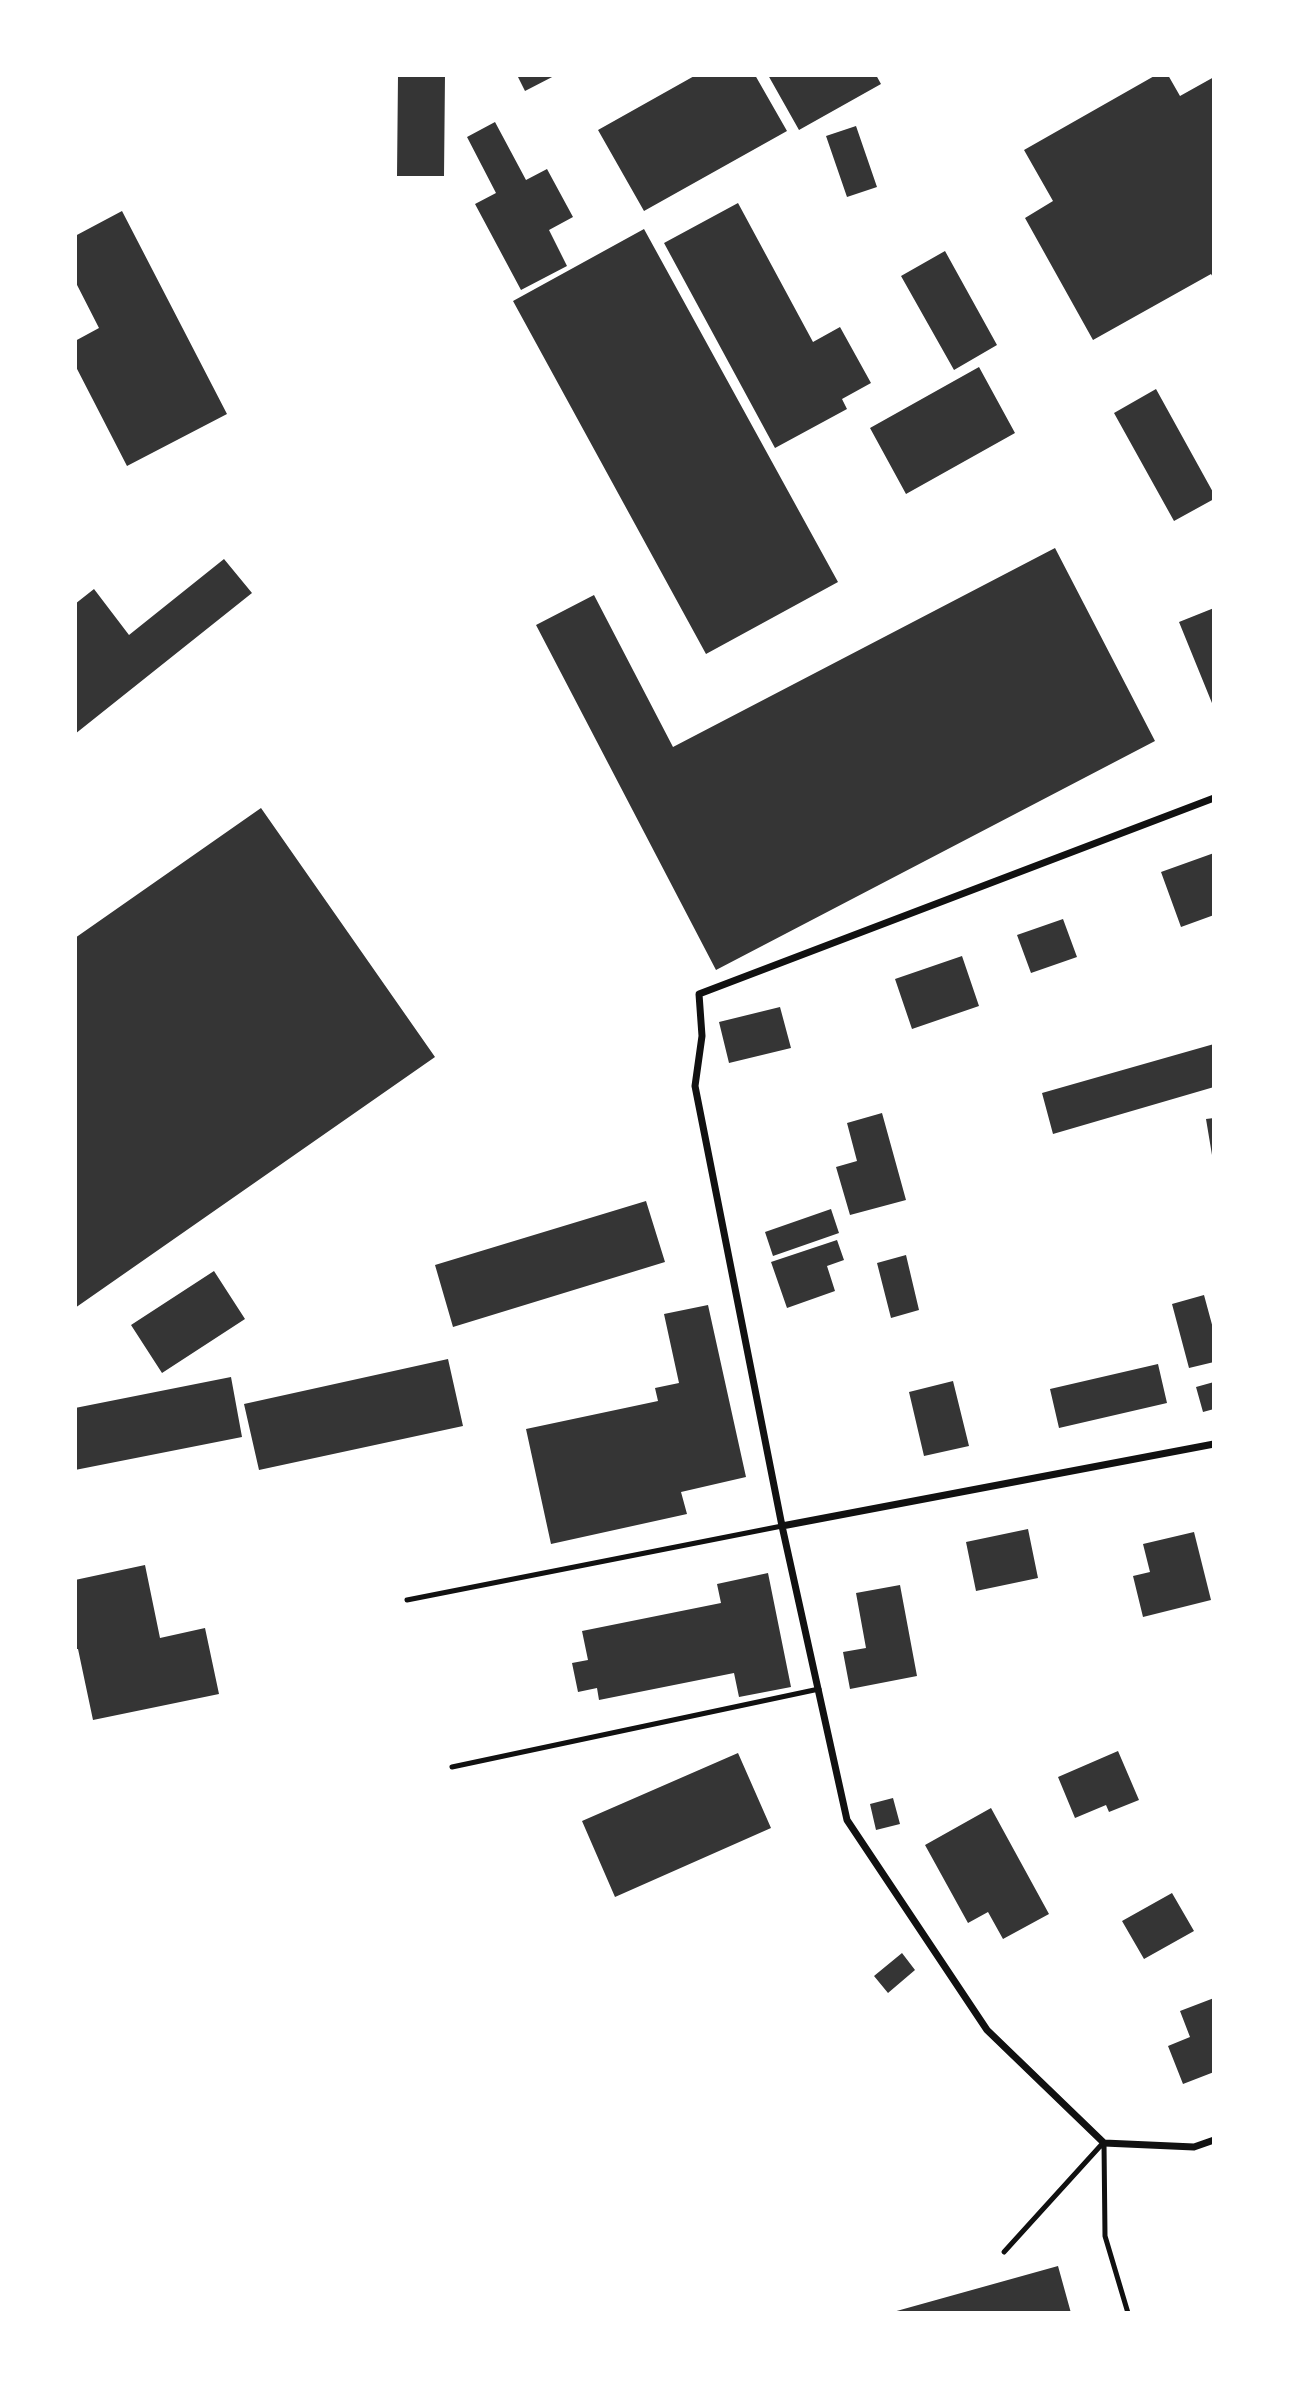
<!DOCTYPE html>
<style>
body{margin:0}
#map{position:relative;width:1289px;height:2388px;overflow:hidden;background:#fff;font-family:"Noto Sans",sans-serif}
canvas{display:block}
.frame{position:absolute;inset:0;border:77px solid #fff;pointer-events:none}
</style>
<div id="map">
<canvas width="1289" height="2388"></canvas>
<div class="frame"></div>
</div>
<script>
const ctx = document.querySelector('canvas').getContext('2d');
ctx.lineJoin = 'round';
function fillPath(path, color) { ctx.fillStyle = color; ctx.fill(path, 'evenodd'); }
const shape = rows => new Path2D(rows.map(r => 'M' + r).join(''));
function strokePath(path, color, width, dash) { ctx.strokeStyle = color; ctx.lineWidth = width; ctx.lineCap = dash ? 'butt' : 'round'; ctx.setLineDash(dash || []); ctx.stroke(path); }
const building = shape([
 [398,75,445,75,444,176,397,176],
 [517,75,556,75,525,91],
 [696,75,755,75,787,131,644,211,598,130],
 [768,75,876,75,881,84,799,130],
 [1156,75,1168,75,1180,96,1214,77,1214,279,1211,274,1093,340,1025,218,1053,201,1024,150],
 [495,122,526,180,547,169,573,217,549,230,567,266,521,290,475,204,496,193,467,137],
 [856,126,877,187,847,197,826,136],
 [738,203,813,342,840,327,871,383,842,399,847,409,775,448,664,243],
 [122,211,227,414,127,466,75,365,75,341,99,328,75,281,75,236],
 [644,229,838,582,706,654,513,301],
 [945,251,997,345,954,370,901,276],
 [979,367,1015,433,906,494,870,428],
 [1156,389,1214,494,1214,499,1174,521,1114,413],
 [1055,548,1155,741,716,970,536,625,594,595,673,747],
 [224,559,252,593,75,734,75,604,94,589,129,635],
 [1214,608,1214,708,1179,622],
 [261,808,435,1057,75,1308,75,938],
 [1214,853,1214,915,1181,927,1161,872],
 [1063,919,1077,957,1031,973,1017,935],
 [962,956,979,1006,912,1029,895,979],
 [780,1007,791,1048,729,1063,719,1022],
 [1214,1044,1214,1087,1053,1134,1042,1093],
 [882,1113,906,1200,850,1215,836,1167,857,1161,847,1123],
 [1214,1118,1214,1155,1212,1155,1206,1119],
 [646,1201,665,1262,453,1327,435,1265],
 [831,1209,839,1233,773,1256,765,1232],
 [837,1240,844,1260,827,1266,835,1291,787,1308,771,1262],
 [906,1255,919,1310,891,1318,877,1263],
 [214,1271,245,1319,162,1373,131,1325],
 [1204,1295,1214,1332,1214,1362,1189,1368,1172,1304],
 [708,1305,746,1477,681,1492,687,1514,551,1544,526,1429,658,1401,655,1388,679,1383,664,1314],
 [448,1359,463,1426,259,1470,244,1404],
 [1158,1364,1167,1403,1059,1428,1050,1389],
 [231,1377,242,1437,75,1470,75,1408],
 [953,1381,969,1446,924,1456,909,1392],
 [1214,1382,1214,1409,1203,1412,1196,1387],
 [1028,1529,1038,1578,976,1591,966,1542],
 [1194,1532,1211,1600,1143,1617,1133,1576,1150,1572,1143,1544],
 [145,1565,160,1638,205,1628,219,1694,93,1720,78,1649,75,1649,75,1580],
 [768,1573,791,1687,739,1697,734,1673,599,1700,597,1688,578,1692,572,1663,588,1660,582,1631,721,1603,717,1584],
 [900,1585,917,1676,850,1689,843,1652,866,1648,856,1593],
 [1118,1751,1139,1800,1109,1812,1106,1805,1075,1818,1058,1777],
 [738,1753,771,1828,615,1897,582,1821],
 [893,1798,900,1824,876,1830,870,1804],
 [991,1808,1049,1914,1003,1939,988,1912,968,1923,925,1845],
 [1172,1893,1194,1931,1144,1959,1122,1921],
 [902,1953,915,1970,888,1993,874,1976],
 [1214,1998,1214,2072,1183,2084,1168,2046,1190,2037,1180,2011],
 [1058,2266,1071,2313,893,2313,893,2312]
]);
const service = shape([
 [407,1600,782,1526],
 [452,1767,819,1689],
 [1104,2143,1105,2236,1128,2313],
 [1004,2252,1103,2143]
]);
const minor = shape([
 [1214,798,699,994,702,1036,695,1086,782,1526,847,1820,987,2030,1104,2143,1194,2147,1214,2140],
 [782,1526,1214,1444]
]);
fillPath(building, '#353535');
strokePath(service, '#111', 5);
strokePath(minor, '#111', 7);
</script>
